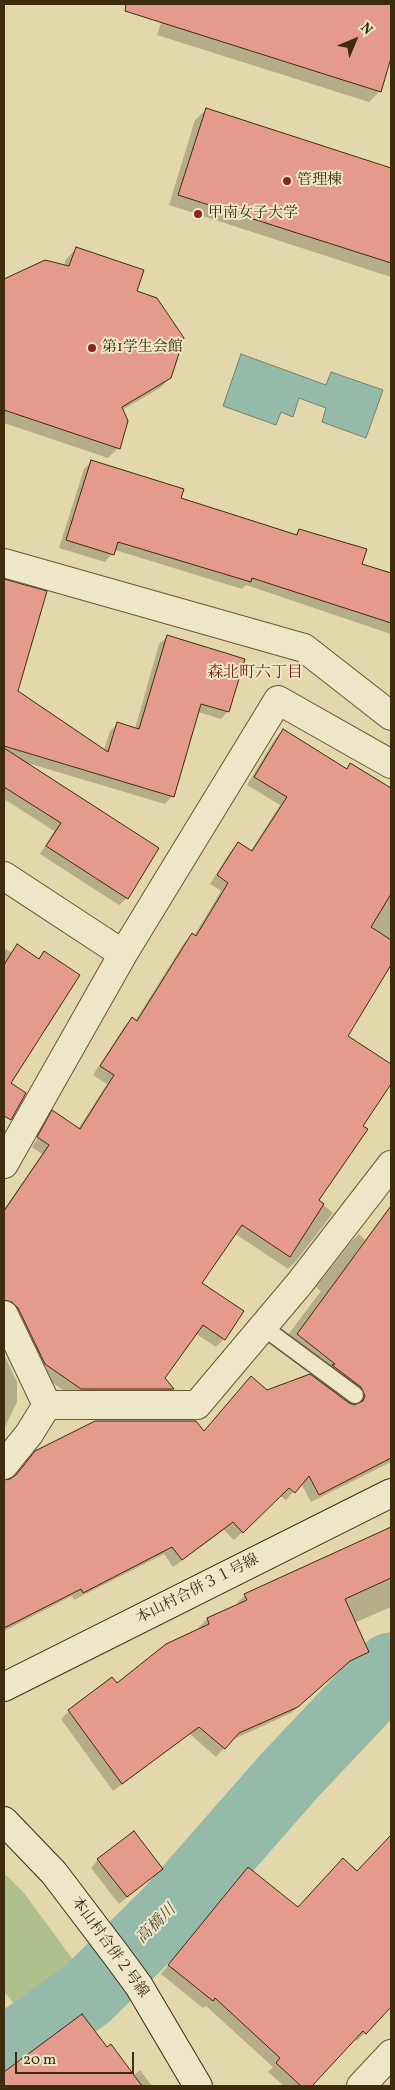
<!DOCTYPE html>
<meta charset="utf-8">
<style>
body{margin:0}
#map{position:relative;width:395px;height:2090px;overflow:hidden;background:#e3d8ac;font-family:Vollkorn,serif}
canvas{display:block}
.frame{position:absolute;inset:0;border:5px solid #3f2b0d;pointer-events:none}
.north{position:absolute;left:330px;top:15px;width:50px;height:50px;-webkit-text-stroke:4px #ede6c9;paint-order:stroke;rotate:45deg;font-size:14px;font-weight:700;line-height:20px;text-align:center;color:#3f2b0d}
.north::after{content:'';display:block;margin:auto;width:18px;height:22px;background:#3f2b0d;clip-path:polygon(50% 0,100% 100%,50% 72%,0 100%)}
.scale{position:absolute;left:15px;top:2052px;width:119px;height:22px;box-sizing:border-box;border:2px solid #3f2b0d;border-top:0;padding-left:6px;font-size:15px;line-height:18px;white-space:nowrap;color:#3f2b0d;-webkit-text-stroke:4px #ede6c9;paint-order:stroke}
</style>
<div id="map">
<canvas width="395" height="2090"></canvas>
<div class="frame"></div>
<div class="north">N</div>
<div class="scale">20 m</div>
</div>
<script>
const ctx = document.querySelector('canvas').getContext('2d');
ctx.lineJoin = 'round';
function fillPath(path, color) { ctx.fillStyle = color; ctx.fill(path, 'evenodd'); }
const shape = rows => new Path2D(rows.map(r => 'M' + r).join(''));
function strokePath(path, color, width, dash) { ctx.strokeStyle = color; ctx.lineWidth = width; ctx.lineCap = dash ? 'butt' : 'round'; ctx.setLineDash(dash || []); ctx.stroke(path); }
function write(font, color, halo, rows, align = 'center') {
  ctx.font = font + ' Vollkorn,"Noto Serif JP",serif'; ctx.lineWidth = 4; ctx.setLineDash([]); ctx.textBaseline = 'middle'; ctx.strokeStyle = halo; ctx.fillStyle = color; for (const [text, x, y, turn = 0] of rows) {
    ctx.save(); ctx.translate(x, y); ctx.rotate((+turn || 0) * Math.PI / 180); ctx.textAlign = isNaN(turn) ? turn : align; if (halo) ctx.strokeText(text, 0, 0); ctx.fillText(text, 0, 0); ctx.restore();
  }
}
const green = shape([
 [4,1873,24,1893,77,1965,19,2009,4,1992]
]);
const water = shape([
 [241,354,326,385,331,372,383,390,366,438,322,422,326,408,299,398,293,417,281,412,276,425,223,406,241,354]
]);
const shadow = shape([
 [167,4,391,4,391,54,380,91,369,102,157,35],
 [206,110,391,169,391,277,169,205,195,120],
 [76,249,136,292,170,378,160,388,122,410,118,448,108,458,4,423,4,281,45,261,64,266,66,259],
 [92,461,180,499,294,535,300,530,360,565,391,575,391,634,246,585,242,589,115,550,105,562,59,548,84,469],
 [4,580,45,592,16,692,104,750,110,731,118,724,135,729,159,644,167,637,228,711,221,719,198,712,172,796,165,804,24,762,127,898,119,905,40,854,54,831,4,799],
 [283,731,346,770,351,764,391,798,391,963,347,1036,391,1066,391,1082,362,1126,318,1200,333,1213,296,1261,288,1269,234,1233,200,1283,224,1339,216,1347,195,1333,164,1378,172,1389,164,1397,73,1397,37,1372,4,1310,4,1209,42,1154,32,1147,48,1122,78,1129,107,1084,93,1075,124,1027,132,1019,135,1021,184,943,192,935,194,936,221,891,210,884,230,852,238,844,250,852,280,805,247,785,275,739],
 [17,946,38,959,44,953,78,975,4,1094,4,948,11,952],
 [391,1205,391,1462,311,1502,301,1483,286,1500,280,1496,234,1540,224,1530,173,1567,164,1554,74,1600,72,1596,4,1631,4,1536,28,1524,8,1485,27,1461,203,1433,267,1391,354,1406,358,1405,353,1395,285,1339,321,1291,316,1287,351,1242,359,1234,365,1240],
 [4,1354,17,1382,17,1402,4,1429],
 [391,1528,391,1607,354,1623,367,1652,359,1660,341,1669,291,1713,232,1740,216,1757,190,1734,113,1791,61,1719,69,1711,112,1679,117,1685,200,1630,199,1627,207,1619,238,1606,237,1603,245,1595],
 [391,1836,391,2001,365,2033,357,2041,355,2039,310,2086,284,2086,268,2072,273,2067,206,2006,203,2008,161,1974,240,1877,298,1908,357,1873],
 [98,1860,162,1869,119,1904,91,1868],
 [82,2015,106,2049,133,2076,140,2070,152,2086,4,2086,4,2072]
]);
const river = shape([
 [4,2053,87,1994,169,1913,290,1775,391,1668]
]);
const building = shape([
 [126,4,391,4,391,58,381,92,125,11,126,4],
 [206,108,391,168,391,263,178,195,206,108],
 [76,247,144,270,137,291,157,298,184,338,171,378,122,407,128,421,120,449,4,410,4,279,45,260,69,266,76,247],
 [91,460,184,489,181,498,297,535,299,529,367,549,362,564,391,573,391,623,252,578,251,582,118,542,114,555,66,540,91,460],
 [4,579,47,591,18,691,108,752,117,722,139,729,167,635,245,659,229,712,201,704,174,797,4,746,4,579],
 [283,729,347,769,350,763,391,788,391,894,371,927,391,940,391,965,348,1036,391,1064,391,1084,363,1126,368,1129,319,1200,324,1204,290,1257,242,1225,202,1283,244,1311,225,1340,203,1325,165,1378,174,1389,81,1389,45,1364,18,1308,12,1302,4,1300,4,1211,49,1145,37,1137,52,1110,80,1129,114,1075,100,1066,132,1017,137,1021,192,933,196,936,228,883,217,875,238,842,252,851,287,797,254,777,283,729],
 [4,748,159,848,128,899,46,846,61,823,4,787,4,748],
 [17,944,39,959,44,951,80,975,11,1083,26,1093,11,1120,4,1116,4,965,17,944],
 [391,1206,391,1458,319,1495,309,1476,295,1493,289,1488,243,1533,233,1522,182,1560,172,1547,83,1593,81,1589,4,1628,4,1480,10,1479,16,1475,35,1451,95,1421,196,1421,204,1431,251,1376,267,1390,310,1374,349,1403,354,1405,363,1401,365,1396,361,1387,332,1365,335,1364,297,1334,391,1206],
 [391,1527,391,1578,345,1599,369,1652,350,1661,298,1707,239,1733,225,1749,199,1727,122,1784,68,1710,112,1677,117,1683,166,1644,209,1624,207,1618,247,1600,244,1594,391,1527],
 [134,1831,163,1869,127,1897,97,1859,134,1831],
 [391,1835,391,2007,366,2034,363,2031,312,2086,301,2086,276,2063,280,2058,215,1998,213,2001,168,1965,248,1867,298,1907,343,1858,357,1871,391,1835],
 [82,2014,107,2047,111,2044,142,2086,4,2086,4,2072,82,2014]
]);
const lane = shape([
 [263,1327,355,1395]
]);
const street = shape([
 [4,563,304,648,391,716],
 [4,876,123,954],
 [4,1164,123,954,278,700,391,764],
 [4,1315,47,1405],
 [47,1405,197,1405,299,1284,391,1165],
 [4,1465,29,1434,47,1405],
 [361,2086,391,2054]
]);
const secondary = shape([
 [4,1687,391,1493],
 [4,1821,54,1873,117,1956,139,1986,198,2086]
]);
const markers = [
 [287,181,5,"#8f2418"],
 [198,214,5,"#8f2418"],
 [92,348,5,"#8f2418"]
];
const poiNames = [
 ["管理棟",297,181],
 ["甲南女子大学",208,214],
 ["第1学生会館",102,348]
];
const streetNames = [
 ["本山村合併３１号線",198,1590,-27],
 ["本山村合併２号線",109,1948,54]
];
const neighbourhoodNames = [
 ["森北町六丁目",255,674]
];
const waterNames = [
 ["高橋川",157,1925,-45]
];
fillPath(green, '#afc08d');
fillPath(water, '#95baa9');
strokePath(water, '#73816b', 1);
fillPath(shadow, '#0003');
strokePath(river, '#95baa9', 71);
fillPath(building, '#e49b8e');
strokePath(building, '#3f2b0d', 1);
strokePath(lane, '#685635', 19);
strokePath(street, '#685635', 30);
strokePath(secondary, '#3f2b0d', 30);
strokePath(lane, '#ede6c9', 16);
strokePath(street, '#ede6c9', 28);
strokePath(secondary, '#ede6c9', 28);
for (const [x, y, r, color] of markers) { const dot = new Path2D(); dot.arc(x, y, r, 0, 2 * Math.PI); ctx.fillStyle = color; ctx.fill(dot); strokePath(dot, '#ede6c9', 2); }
write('15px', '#3f2b0d', '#ede6c9', poiNames, 'left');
write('15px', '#3f2b0d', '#ede6c9', streetNames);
write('16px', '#7a1f14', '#ede6c9', neighbourhoodNames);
write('italic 16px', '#544f34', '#ede6c9', waterNames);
</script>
